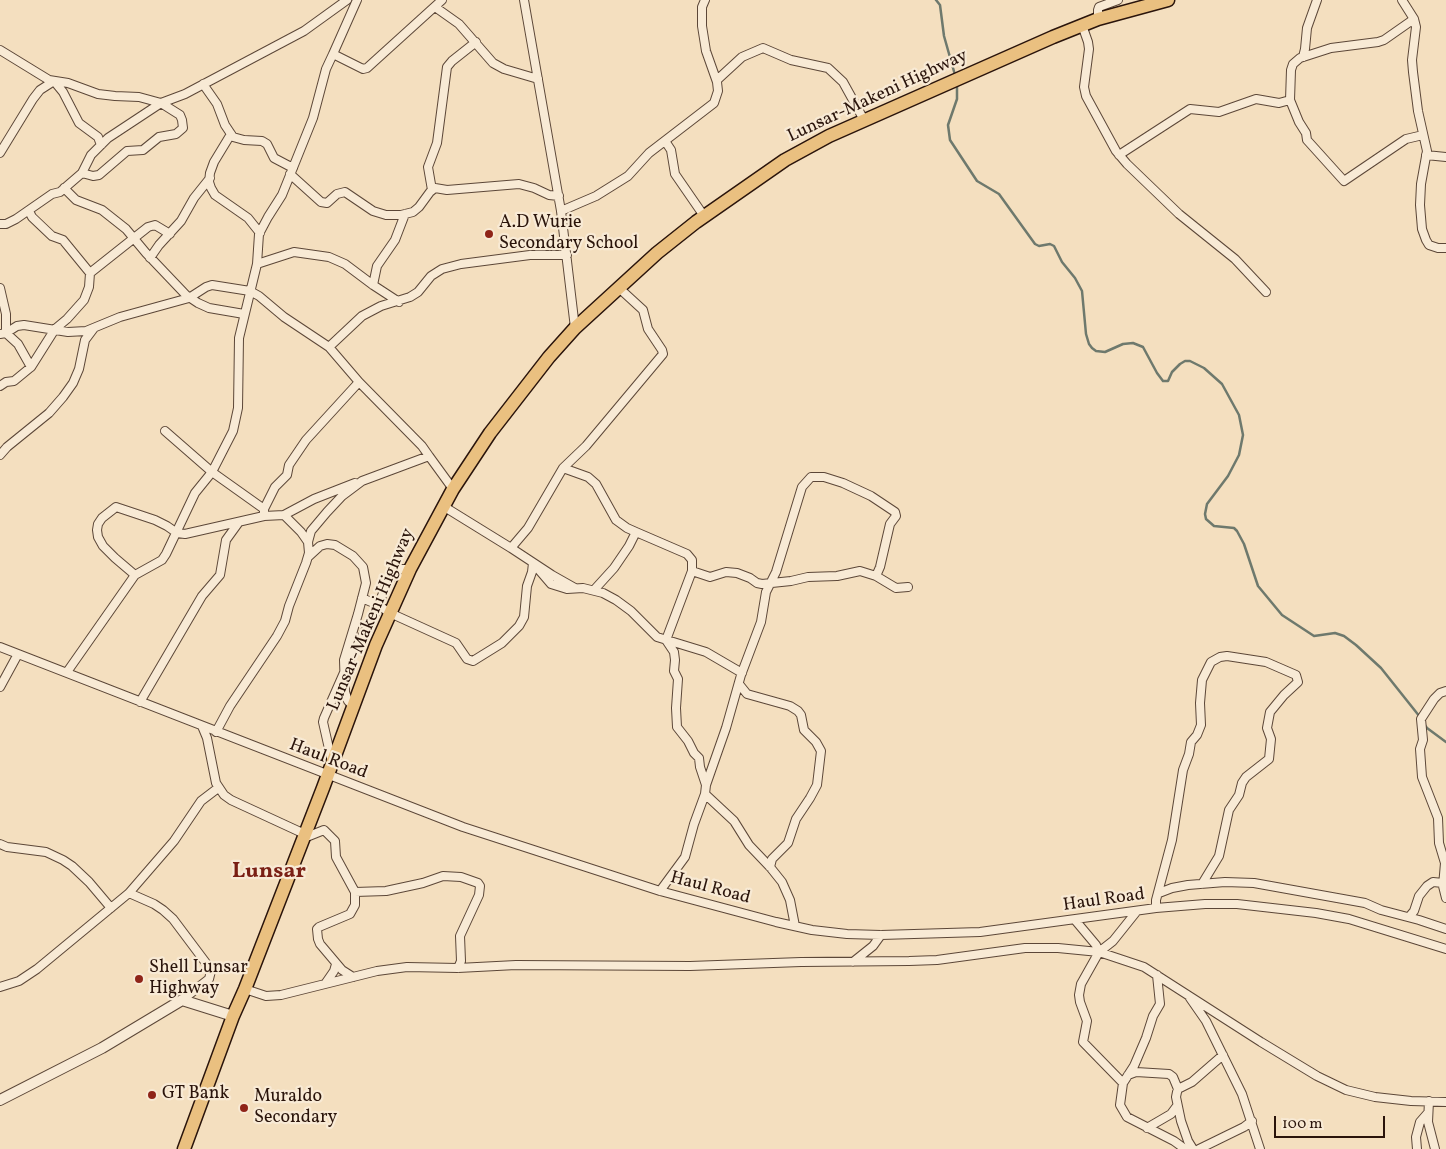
<!DOCTYPE html>
<style>
body{margin:0}
#map{position:relative;width:1446px;height:1149px;overflow:hidden;background:#f4dfbf;font-family:Vollkorn,serif}
canvas{display:block}
.scale{position:absolute;left:1274px;top:1116px;width:111px;height:22px;box-sizing:border-box;border:2px solid #2a140b;border-top:0;padding-left:6px;font-size:15px;line-height:18px;white-space:nowrap;color:#2a140b;-webkit-text-stroke:4px #f8ead5;paint-order:stroke}
</style>
<div id="map">
<canvas width="1446" height="1149"></canvas>
<div class="scale">100 m</div>
</div>
<script>
const ctx = document.querySelector('canvas').getContext('2d');
ctx.lineJoin = 'round';
const shape = rows => new Path2D(rows.map(r => 'M' + r).join(''));
function strokePath(path, color, width, dash) { ctx.strokeStyle = color; ctx.lineWidth = width; ctx.lineCap = dash ? 'butt' : 'round'; ctx.setLineDash(dash || []); ctx.stroke(path); }
function write(font, color, halo, rows, align = 'center') {
  ctx.font = font + ' Vollkorn,serif'; ctx.lineWidth = 4.5; ctx.setLineDash([]); ctx.textBaseline = 'middle'; ctx.strokeStyle = halo; ctx.fillStyle = color; for (const [text, x, y, turn = 0] of rows) {
    ctx.save(); ctx.translate(x, y); ctx.rotate((+turn || 0) * Math.PI / 180); ctx.textAlign = isNaN(turn) ? turn : align; if (halo) ctx.strokeText(text, 0, 0); ctx.fillText(text, 0, 0); ctx.restore();
  }
}
const stream = shape([
 [936,0,940,5,944,36,955,75],
 [957,83,957,99,948,125,950,140,977,181,999,194,1035,244,1039,246,1050,244,1054,246,1062,262,1075,278,1082,291,1086,334,1089,344,1092,348,1096,351,1105,352,1123,344,1133,343,1143,347,1157,373,1163,381,1168,381,1172,372,1180,364,1185,361,1190,361,1204,368,1222,384,1239,415,1243,435,1239,455,1228,476,1207,504,1205,514,1206,519,1214,526,1234,528,1237,531,1244,544,1258,586,1282,615,1314,636,1335,633,1344,636,1356,645,1381,668,1420,717],
 [1424,724,1427,728,1446,742]
]);
const minor = shape([
 [524,0,561,211,575,328],
 [1402,0,1414,19,1416,27,1412,60,1413,72,1418,111,1427,151,1421,184,1420,205,1422,229,1426,240,1429,245,1438,248,1446,248],
 [435,7,459,24,493,63,504,69,538,79],
 [1098,19,1098,10,1099,7,1118,0],
 [1414,19,1384,40,1378,42,1331,48,1300,58,1293,64,1291,70,1290,100,1299,122,1306,133,1307,140,1344,181,1406,139,1423,135],
 [1082,25,1088,42,1089,49,1084,87,1086,96,1116,151,1127,164,1179,214,1235,259,1266,292],
 [0,50,49,80,68,83,98,94,115,96,139,97,161,103,185,94,304,31,347,0],
 [333,54,357,0],
 [1303,57,1305,49,1307,28,1317,0],
 [717,80,742,57,763,48,791,60,828,68,843,82,864,120],
 [203,84,217,104,225,125,233,137,244,140,262,141,267,144,274,158,293,168],
 [231,134,214,162,210,173,209,182,211,188,215,195,248,218,260,233],
 [665,141,671,150,675,174,704,216],
 [0,153,33,99,40,90,54,81,63,92,79,123,98,137,101,145],
 [1119,155,1190,109,1219,112,1256,99,1279,103,1290,100],
 [1426,155,1446,157],
 [290,174,321,202,327,203,337,194,345,192,373,211,386,215,401,215,413,212,419,207,430,192,435,188,447,190,519,184,534,188,549,195,559,196],
 [64,188,76,200,102,210,126,229,146,253,186,295,198,303,209,308,244,314],
 [432,190,428,167,437,143,447,67,452,61,476,42],
 [29,211,32,217,52,236,63,240,90,273,148,227,155,225,170,234],
 [561,211,596,196,628,176,649,153,714,103,718,91,717,82,706,51,702,26,702,7,705,0],
 [0,224,6,224,16,219,52,194,60,192,82,173,91,155,108,138,161,103,180,115,182,120,183,128,176,134,159,137,143,150,127,151,99,175,93,176,82,173],
 [150,258,159,245,181,221,194,198,210,178],
 [257,264,294,252,329,257,345,264,373,285,399,302],
 [373,285,377,266,395,240,405,214],
 [0,288,6,314,6,333],
 [6,333,17,326,24,325,68,332,86,331,120,317,189,298,206,287,212,285,250,291,259,296,284,317,329,347,359,382,422,446,429,456],
 [0,334,6,333,18,344,31,367,14,381,6,382,0,386],
 [329,347,362,316,381,306,410,297,418,292,431,276,442,269,461,264,530,255,567,255],
 [31,367,55,329,67,319,84,300,89,287,90,273],
 [165,431,212,472,264,509],
 [0,455,7,447,49,413,63,397,73,383,79,369,85,340,94,328],
 [563,468,588,477,596,484,616,520,627,528,636,532,629,546,614,568,594,590],
 [443,506,511,548,528,528,563,468,586,446,663,354,662,350,648,329,643,310,619,288],
 [284,515,301,532,308,542],
 [264,516,264,509,275,487,287,475,289,465,306,440,359,382],
 [636,532,687,554,692,560,692,571,666,640,674,652,675,660,674,671,678,679,676,708,677,727,688,741,694,753,699,758,700,767,706,785],
 [511,548,552,575,575,588],
 [308,557,320,546,327,544,335,545,353,556,363,567,366,583,358,614,344,660,345,692,348,701,353,706],
 [533,563,551,584,567,589,583,588,603,593,616,600,631,611,657,637,706,652,742,673],
 [692,571,710,577,726,572,737,573,750,578,757,583,762,584,791,581,808,577,837,576,860,571,876,576,896,588,908,587],
 [135,575,115,558,103,546,98,537,97,530,98,524,102,518,116,507,155,520,167,526,177,533,185,534,264,516,284,515,314,499,355,483],
 [362,598,378,605,390,613,456,643,467,659,473,661,502,643,519,626,524,617,527,586,532,572,533,563],
 [0,647,463,827,660,891,776,922,812,930,847,934,881,935,980,932,1156,908,1205,904,1237,904,1316,913,1349,919,1446,949],
 [67,672,135,575,162,560,166,554,195,493,212,472,233,431,238,408,239,338,257,264,259,234,268,217,282,195,313,118,326,69,333,54,363,69,367,68,442,0],
 [739,684,747,694,790,706,798,711,801,715,804,730,816,742,821,751,817,785,810,798,796,819,788,843,772,859,770,867],
 [0,687,18,654],
 [1446,691,1440,693,1434,699,1421,719,1423,740,1420,749,1422,777,1438,818,1439,843,1445,863,1443,886,1446,898],
 [140,702,202,596,220,575,226,540,239,522],
 [202,726,207,738,216,783,224,795,231,800,309,836,324,830,335,841,336,857,355,892,355,905,350,914,319,927,317,929,318,939,320,944,342,970,353,977],
 [216,732,230,706,277,636,285,621,289,606,306,563,309,553,308,542,311,531,327,512,342,496,362,481,429,456,453,489],
 [332,762,323,722,324,718,350,659,375,613,388,581,395,573,400,569,410,569],
 [705,794,734,821,749,845,770,867,782,882,790,900,795,926],
 [0,844,7,847,46,852,63,860,72,866,89,882,111,908],
 [660,891,685,857,694,824,705,794,706,785,726,728,741,675,761,622,766,592,776,572,802,487,811,477,824,477,843,483,871,496,895,512,896,516,890,524,880,567,876,576],
 [355,892,386,891,423,883,443,876,461,877,478,883,480,886,479,895,460,936,461,961,458,968],
 [129,893,154,904,163,910,173,919,209,967,211,971,209,979,182,1000],
 [1159,893,1172,888,1188,885,1225,882,1254,883,1365,903,1381,910,1419,920,1446,929],
 [1156,908,1156,900,1172,840,1183,770,1189,754,1191,742,1197,735,1201,725,1200,703,1202,680,1211,662,1220,657,1227,656,1266,662,1296,675,1298,682,1284,695,1270,712,1267,728,1271,739,1269,759,1246,777,1242,783,1239,795,1229,810,1219,856,1202,884],
 [1137,911,1113,941,1099,952,1081,984,1079,995,1080,1002,1087,1021,1083,1042,1123,1083,1120,1105,1127,1117,1174,1141,1185,1149],
 [1409,917,1414,911,1419,896,1427,886,1433,882,1443,883],
 [1075,920,1096,945,1099,952],
 [853,962,873,946,881,935],
 [325,984,334,971,336,964],
 [0,987,19,981,37,969,129,893,174,841,201,801,218,788],
 [245,989,266,996,281,995,377,971,407,967,458,968,516,965,690,966,801,962,909,961,937,960,1025,948,1058,948,1099,952,1144,967,1261,1042,1317,1076,1346,1090,1375,1097,1411,1101,1446,1102],
 [1190,998,1206,1021,1242,1094,1260,1149],
 [1128,1075,1136,1072,1169,1074,1173,1077,1178,1089],
 [1123,1083,1134,1066,1146,1038,1153,1016,1160,1004,1157,975],
 [1429,1101,1428,1122,1435,1149],
 [1147,1128,1171,1114,1177,1106],
 [1193,1149,1188,1141,1181,1121,1176,1097,1177,1092,1178,1089,1192,1082,1223,1055],
 [1199,1149,1244,1127,1252,1121],
 [1417,1149,1416,1137,1420,1122,1427,1114]
]);
const tertiary = shape([
 [0,1100,102,1048,182,1000,233,1016]
]);
const primary = shape([
 [184,1149,233,1016,245,989,323,788,376,645,410,569,453,489,490,433,549,357,575,328,657,253,696,222,785,160,829,136,1053,37,1098,19,1168,0]
]);
const markers = [
 [489,234,5,"#8f2418"],
 [139,979,5,"#8f2418"],
 [152,1095,5,"#8f2418"],
 [244,1108,5,"#8f2418"]
];
const streetNames = [
 ["Lunsar-Makeni Highway",878,97,-25],
 ["Lunsar-Makeni Highway",372,620,-67],
 ["Haul Road",328,760,21],
 ["Haul Road",710,889,15],
 ["Haul Road",1104,901,-8]
];
const poiNames = [
 ["A.D Wurie",499,224],
 ["Secondary School",499,245],
 ["Shell Lunsar",149,969],
 ["Highway",149,990],
 ["GT Bank",162,1095],
 ["Muraldo",254,1098],
 ["Secondary",254,1119]
];
const districtNames = [
 ["Lunsar",269,873]
];
strokePath(stream, '#6e796d', 2.5);
strokePath(minor, '#5c4738', 10);
strokePath(tertiary, '#5c4738', 12);
strokePath(primary, '#2a140b', 15);
strokePath(minor, '#f8ead5', 8);
strokePath(tertiary, '#f8ead5', 10);
strokePath(primary, '#eac080', 12);
for (const [x, y, r, color] of markers) { const dot = new Path2D(); dot.arc(x, y, r, 0, 2 * Math.PI); ctx.fillStyle = color; ctx.fill(dot); strokePath(dot, '#f8ead5', 2); }
write('18px', '#2a140b', '#f8ead5', streetNames);
write('18px', '#2a140b', '#f8ead5', poiNames, 'left');
write('bold 22px', '#7a1f14', '#f8ead5', districtNames);
</script>
